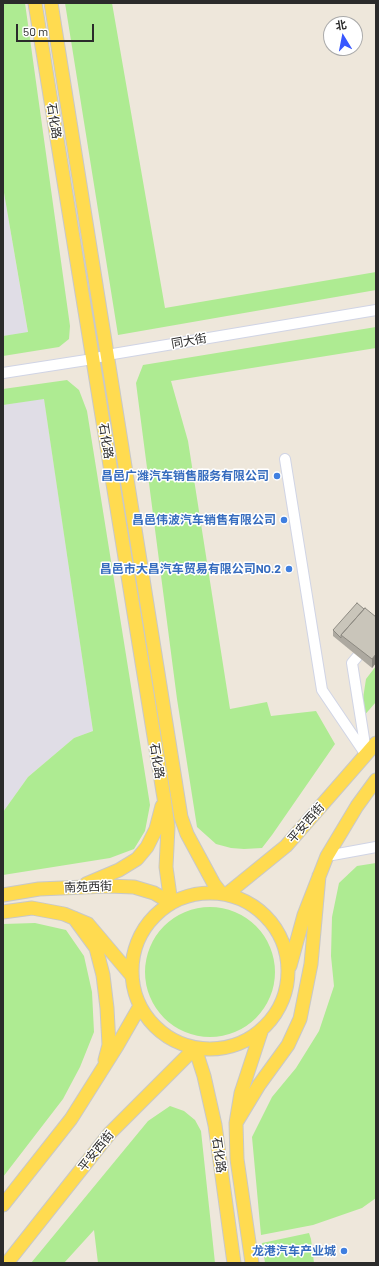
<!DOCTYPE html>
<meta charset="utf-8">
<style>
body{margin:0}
#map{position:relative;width:379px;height:1266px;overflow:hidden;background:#eee7db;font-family:Barlow,"Noto Sans SC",sans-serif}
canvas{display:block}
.frame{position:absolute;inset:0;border:4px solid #2b2b2b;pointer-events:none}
.north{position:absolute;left:323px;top:16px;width:40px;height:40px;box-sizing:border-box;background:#fff;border:1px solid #aaa;border-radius:50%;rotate:350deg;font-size:11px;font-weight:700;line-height:16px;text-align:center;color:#2b2b2b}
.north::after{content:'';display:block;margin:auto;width:14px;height:18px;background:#3857ff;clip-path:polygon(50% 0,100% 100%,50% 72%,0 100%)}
.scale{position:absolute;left:16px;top:24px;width:78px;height:18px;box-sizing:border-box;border:2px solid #2b2b2b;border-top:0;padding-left:5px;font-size:12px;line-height:14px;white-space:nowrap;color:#2b2b2b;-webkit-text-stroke:3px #fff;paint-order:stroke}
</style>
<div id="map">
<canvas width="379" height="1266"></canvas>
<div class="frame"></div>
<div class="north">北</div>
<div class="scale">50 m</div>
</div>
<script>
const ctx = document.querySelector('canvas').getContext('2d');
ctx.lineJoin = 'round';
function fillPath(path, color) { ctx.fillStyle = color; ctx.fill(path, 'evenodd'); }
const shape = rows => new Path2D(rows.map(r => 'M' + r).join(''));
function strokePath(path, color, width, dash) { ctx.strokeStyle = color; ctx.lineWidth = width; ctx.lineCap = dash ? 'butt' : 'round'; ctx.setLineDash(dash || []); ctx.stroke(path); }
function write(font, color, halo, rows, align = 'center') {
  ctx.font = font + ' Barlow,"Noto Sans SC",sans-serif'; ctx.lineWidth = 3; ctx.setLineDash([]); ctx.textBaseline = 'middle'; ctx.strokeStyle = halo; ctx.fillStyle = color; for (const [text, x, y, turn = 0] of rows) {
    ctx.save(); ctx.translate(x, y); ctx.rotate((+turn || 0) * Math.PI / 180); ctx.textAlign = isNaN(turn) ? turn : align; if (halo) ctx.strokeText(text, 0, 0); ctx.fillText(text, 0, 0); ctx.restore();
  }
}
const industrial = shape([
 [3,187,28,333,3,336],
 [44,398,93,731,74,738,28,777,3,812,3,405]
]);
const green = shape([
 [3,3,25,3,70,326,69,339,59,347,3,356,3,336,28,332,3,187],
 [65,3,112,3,165,308,376,272,376,290,118,335],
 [376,327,376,348,171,381,188,441,230,709,267,702,271,716,316,711,335,744,272,835,262,848,244,849,231,848,216,844,197,827,177,699,136,383,143,365],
 [67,380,79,390,87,411,150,805,145,831,134,849,110,858,3,875,3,812,28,777,74,738,93,731,44,399,3,405,3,389],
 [376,666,376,702,362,718,362,705,366,679],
 [376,863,376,1198,362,1208,313,1225,261,1235,252,1137,272,1097,296,1068,319,1031,334,986,331,956,332,917,339,883,357,866],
 '145 972a65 65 0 1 1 130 0a65 65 0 1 1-130 0Z',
 [35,923,66,930,84,956,92,992,94,1032,80,1067,63,1099,3,1177,3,924],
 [170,1106,184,1111,195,1120,201,1131,215,1263,98,1263,94,1230,64,1263,31,1263,148,1121],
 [309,1233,311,1239,314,1263,265,1263,262,1243]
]);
const minor = shape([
 [3,373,93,359,107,355,376,310],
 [285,459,322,690,366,755],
 [357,657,352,663,366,751],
 [327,856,376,847]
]);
const major = shape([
 [35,3,164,798,168,827,166,867,171,903],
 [51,3,181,817,187,834,214,884,221,893],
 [86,884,119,870,137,859,147,847,156,829,162,806],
 '132 971a78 78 0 1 1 156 0a78 78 0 1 1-156 0Z',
 [227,894,286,846,376,743],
 [3,895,39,889,108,886,134,887,154,893,171,903],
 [3,912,32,908,64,914,88,924,132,976],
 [74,918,96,948,103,975,107,1008,109,1045,105,1060],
 [290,966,304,915,327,856,357,806,376,780],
 [236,1123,259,1085,288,1045,300,1019,311,964,319,876],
 [3,1205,71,1119,117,1046,140,1006],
 [7,1263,110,1133,195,1048,204,1076,215,1125,234,1263],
 [252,1263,237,1159,236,1123,241,1093,261,1032]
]);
const wall = shape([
 [364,609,376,617,376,663,372,668,333,636,333,630]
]);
const shadedWall = shape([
 [376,654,376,663,372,668,372,659]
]);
const building = shape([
 [357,603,364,609,341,635,341,638,333,630,357,603],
 [365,608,376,617,376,654,372,659,341,635,365,608]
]);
const markers = [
 [277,476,4,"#3f7fe0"],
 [284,520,4,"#3f7fe0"],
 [289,569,4,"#3f7fe0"],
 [344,1251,4,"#3f7fe0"]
];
const streetNames = [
 ["石化路",54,121,81],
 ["同大街",189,341,-10],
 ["石化路",106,441,81],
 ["石化路",157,761,81],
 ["平安西街",306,823,-49],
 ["南苑西街",88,887,-2],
 ["平安西街",96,1151,-51],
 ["石化路",219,1155,82]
];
const shopNames = [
 ["昌邑广潍汽车销售服务有限公司",269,476],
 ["昌邑伟波汽车销售有限公司",276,520],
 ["昌邑市大昌汽车贸易有限公司NO.2",281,569],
 ["龙港汽车产业城",336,1251]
];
fillPath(industrial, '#e0dde6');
fillPath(green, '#aeeb92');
strokePath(minor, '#d0d4e5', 12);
strokePath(major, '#c8c8c8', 15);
strokePath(minor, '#fff', 10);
strokePath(major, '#ffdb50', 13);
fillPath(wall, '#ada9a0');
fillPath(shadedWall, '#8d8a82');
fillPath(building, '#c9c5ba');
strokePath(building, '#8d8a82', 1);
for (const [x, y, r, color] of markers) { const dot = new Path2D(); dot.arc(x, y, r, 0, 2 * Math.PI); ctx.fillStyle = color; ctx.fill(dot); strokePath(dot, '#fff', 1.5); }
write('12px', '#2b2b2b', '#fff', streetNames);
write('bold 12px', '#366cbe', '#fff', shopNames, 'right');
</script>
